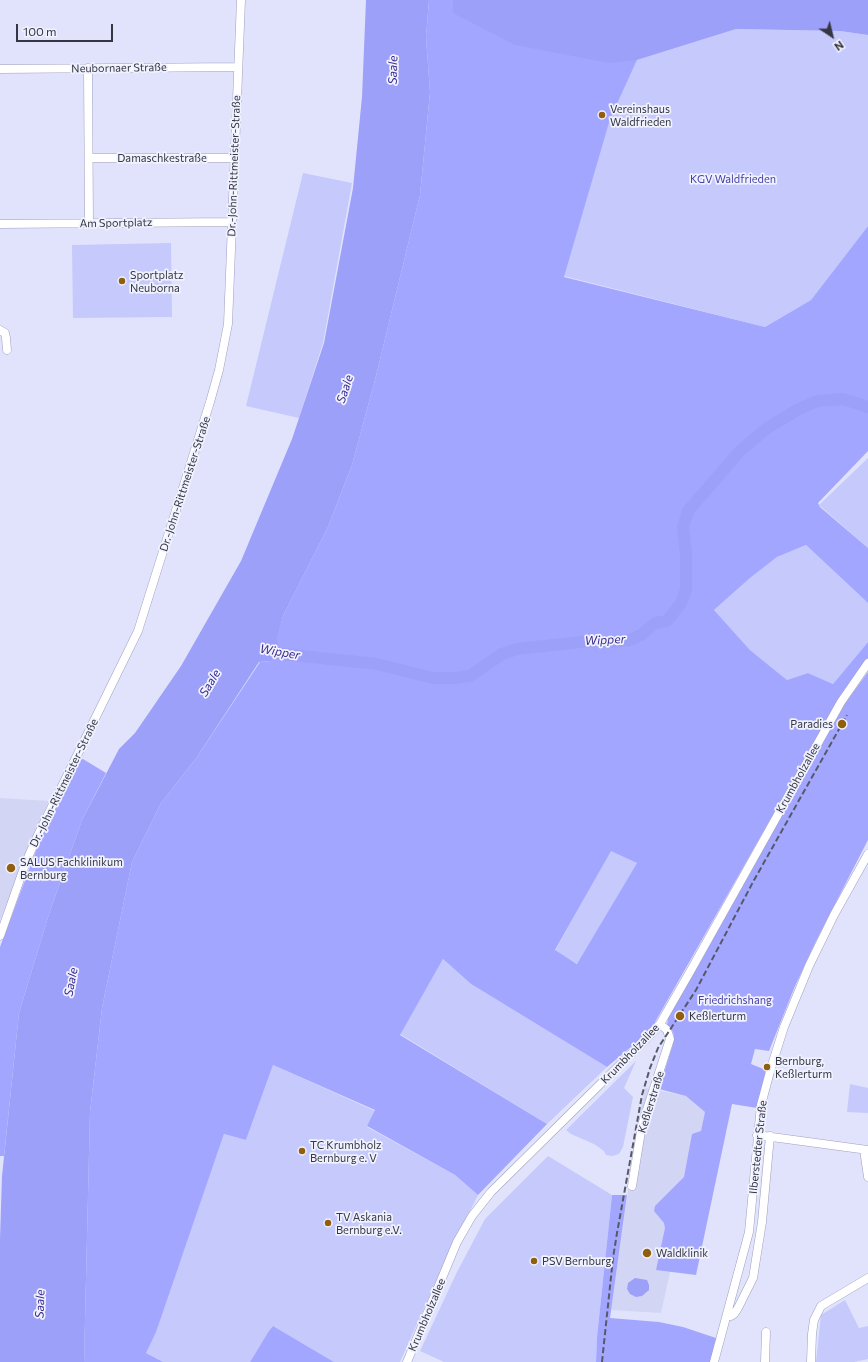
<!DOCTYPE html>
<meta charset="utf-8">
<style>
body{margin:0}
#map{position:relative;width:868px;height:1362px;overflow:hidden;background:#e1e3fd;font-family:Commissioner,sans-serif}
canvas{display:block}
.north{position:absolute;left:812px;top:16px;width:40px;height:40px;-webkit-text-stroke:3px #f0f2ff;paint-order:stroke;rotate:145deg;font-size:11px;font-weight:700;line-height:16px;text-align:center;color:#353642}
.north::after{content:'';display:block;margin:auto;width:14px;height:18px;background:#353642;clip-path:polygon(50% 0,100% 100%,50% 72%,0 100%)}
.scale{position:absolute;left:16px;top:24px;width:97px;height:18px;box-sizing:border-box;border:2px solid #353642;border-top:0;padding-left:5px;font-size:12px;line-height:14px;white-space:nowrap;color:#353642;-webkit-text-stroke:3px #f0f2ff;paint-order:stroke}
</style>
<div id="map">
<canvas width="868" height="1362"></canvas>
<div class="north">N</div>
<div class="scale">100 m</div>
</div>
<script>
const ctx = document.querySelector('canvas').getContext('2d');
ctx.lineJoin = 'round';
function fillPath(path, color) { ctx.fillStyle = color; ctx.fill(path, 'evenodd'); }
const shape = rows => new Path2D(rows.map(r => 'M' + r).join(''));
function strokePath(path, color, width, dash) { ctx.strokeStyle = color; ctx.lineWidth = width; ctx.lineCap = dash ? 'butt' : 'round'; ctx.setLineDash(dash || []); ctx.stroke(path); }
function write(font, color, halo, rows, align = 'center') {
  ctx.font = font + ' Commissioner,sans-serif'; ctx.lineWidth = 3.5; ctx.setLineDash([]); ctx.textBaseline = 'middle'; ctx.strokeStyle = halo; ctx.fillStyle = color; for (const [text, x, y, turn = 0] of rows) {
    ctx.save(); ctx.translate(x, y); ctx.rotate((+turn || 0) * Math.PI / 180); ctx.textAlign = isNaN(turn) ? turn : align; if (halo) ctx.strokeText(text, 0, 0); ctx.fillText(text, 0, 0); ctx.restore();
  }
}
const built = shape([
 [0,798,49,801,29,846,13,890,0,920],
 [645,1088,708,1100,661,1313,611,1310,636,1135]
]);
const green = shape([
 [736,29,840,31,868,35,868,226,811,300,765,327,564,276,609,119,637,60],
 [303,173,352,183,323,343,299,418,246,406],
 [171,243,172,317,73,318,72,245],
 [868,458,868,548,819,505],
 [806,545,868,603,868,642,833,684,808,673,787,680,750,650,714,610,750,578,777,557],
 [611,850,637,863,578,964,555,951],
 [443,959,471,984,607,1067,547,1124,400,1034],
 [636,1061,624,1088,633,1097,623,1147,619,1154,612,1156,606,1155,604,1151,594,1144,571,1134,566,1130],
 [273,1065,375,1111,367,1127,455,1175,478,1195,446,1259,400,1362,334,1362,273,1326,250,1362,163,1362,146,1353,184,1250,224,1134,246,1140],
 [850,1084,868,1088,868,1113,847,1112],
 [548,1156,612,1195,597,1337,596,1362,444,1362,420,1351,456,1274,485,1219],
 [845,1300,859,1328,868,1326,868,1359,854,1362,816,1362,821,1315]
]);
const forest = shape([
 [429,0,453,0,453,13,626,60,637,60,610,119,564,277,765,327,811,300,868,226,868,451,818,503,820,507,868,548,868,603,806,545,777,557,750,578,714,610,750,650,787,680,808,673,833,684,868,642,868,659,841,695,650,1031,607,1067,471,984,443,959,400,1035,547,1124,478,1195,455,1175,367,1126,375,1110,273,1065,246,1140,224,1134,156,1332,146,1353,163,1362,84,1362,90,1112,102,1008,132,862,161,803,197,757,260,662,271,661,283,616,328,527,352,465,376,376,420,195,430,92,426,37],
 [611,851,637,863,577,964,555,950],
 [868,672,868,840,816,941,795,986,769,1051,755,1049,751,1064,766,1070,757,1108,732,1104,696,1275,656,1270,665,1228,664,1223,654,1211,655,1206,684,1177,692,1134,701,1131,705,1112,686,1096,659,1089,673,1044,674,1037,673,1032,667,1025,669,1013,843,706],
 [78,756,106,773,82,820,49,914,19,1013,4,1156,0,1156,0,947,51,811],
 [612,1195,627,1195,610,1318,659,1322,683,1327,719,1339,711,1362,596,1362,597,1337],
 [273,1326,334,1362,250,1362,269,1331]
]);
const water = shape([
 [366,0,429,0,426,37,430,92,420,195,376,376,352,465,328,527,283,616,277,640,280,652,271,661,259,662,197,757,161,803,132,862,102,1008,90,1112,84,1362,0,1362,0,1239,2,1176,19,1013,49,914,82,820,119,749,135,733,181,666,241,561,292,439,324,343,353,188,362,97],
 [453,0,868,0,868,35,840,31,736,29,637,60,609,63,515,45,453,13],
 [635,1278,647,1280,649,1285,649,1290,642,1296,636,1297,630,1294,627,1289,628,1283]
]);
const river = shape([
 [263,650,283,654,377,664,433,678,455,678,470,676,502,654,517,649,590,641,610,642,630,640,641,635,655,623,667,621,681,603,686,590,686,553,683,527,688,511,740,451,767,428,797,410,817,401,843,399,868,407]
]);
const minor = shape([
 [88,68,89,224],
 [0,69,238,67],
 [89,158,234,158],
 [0,224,232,222],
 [0,330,5,333,6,338,7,350],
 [0,936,26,862,37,837,138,631,210,402,219,370,228,324,241,0],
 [757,1135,868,1150],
 [864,1150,868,1177],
 [632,1186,642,1125,670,1039,667,1030,660,1024],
 [727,1316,731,1316,734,1314,738,1308,753,1278,762,1222,770,1136],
 [407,1362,457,1242,472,1216,491,1192,646,1039,660,1024,691,970,841,702,868,663],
 [714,1362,749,1232,761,1105,771,1068,784,1027,809,966,834,915,868,854],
 [765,1362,766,1332],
 [811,1362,812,1334,814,1320,821,1306,868,1278]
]);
const rail = shape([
 [602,1362,613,1258,617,1233,642,1095,650,1068,658,1048,696,990,753,882,847,715]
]);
const markers = [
 [602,115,4,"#905e0d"],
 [122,281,4,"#905e0d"],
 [842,724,5,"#905e0d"],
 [11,868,5,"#905e0d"],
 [680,1016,5,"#905e0d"],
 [767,1067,4,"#905e0d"],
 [302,1151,4,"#905e0d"],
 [328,1223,4,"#905e0d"],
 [647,1253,5,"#905e0d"],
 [534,1261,4,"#905e0d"]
];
const streetNames = [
 ["Neubornaer Straße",119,68,-1],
 ["Damaschkestraße",162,158],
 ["Dr.-John-Rittmeister-Straße",234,166,-88],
 ["Am Sportplatz",116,223,-1],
 ["Dr.-John-Rittmeister-Straße",185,484,-72],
 ["Krumbholzallee",798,778,-61],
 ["Dr.-John-Rittmeister-Straße",64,783,-64],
 ["Krumbholzallee",630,1054,-46],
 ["Keßlerstraße",651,1102,-73],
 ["Ilberstedter Straße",758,1147,-84],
 ["Krumbholzallee",427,1315,-67]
];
const poiNames = [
 ["Vereinshaus",610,109],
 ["Waldfrieden",610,122],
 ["Sportplatz",130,275],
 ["Neuborna",130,288],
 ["Paradies",833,724,"right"],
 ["SALUS Fachklinikum",20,862],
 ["Bernburg",20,875],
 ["Keßlerturm",689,1016],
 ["Bernburg,",775,1061],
 ["Keßlerturm",775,1074],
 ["TC Krumbholz",310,1145],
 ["Bernburg e. V",310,1158],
 ["TV Askania",336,1217],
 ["Bernburg e.V.",336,1230],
 ["Waldklinik",656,1253],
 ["PSV Bernburg",542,1261]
];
const parkNames = [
 ["KGV Waldfrieden",733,179],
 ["Friedrichshang",735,1000]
];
const waterNames = [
 ["Saale",393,70,-89],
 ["Saale",345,389,-72],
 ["Wipper",605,640,-3],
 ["Wipper",280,652,10],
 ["Saale",210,683,-59],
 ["Saale",71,982,-79],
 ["Saale",40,1304,-88]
];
fillPath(built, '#d2d5f4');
fillPath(green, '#c5c9fc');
fillPath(forest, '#a3a6ff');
fillPath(water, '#9da0f8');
strokePath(river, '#9da0f8', 12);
strokePath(minor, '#9ea0be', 9);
strokePath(minor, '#fff', 8);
strokePath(rail, '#585968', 2, [6, 3]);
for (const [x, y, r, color] of markers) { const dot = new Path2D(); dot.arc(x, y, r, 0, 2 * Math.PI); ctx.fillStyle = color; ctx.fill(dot); strokePath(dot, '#f0f2ff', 1.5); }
write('11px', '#353642', '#f0f2ff', streetNames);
write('11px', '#353642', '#f0f2ff', poiNames, 'left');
write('11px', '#4941a6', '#f0f2ff', parkNames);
write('italic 12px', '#382a8e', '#f0f2ff', waterNames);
</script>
